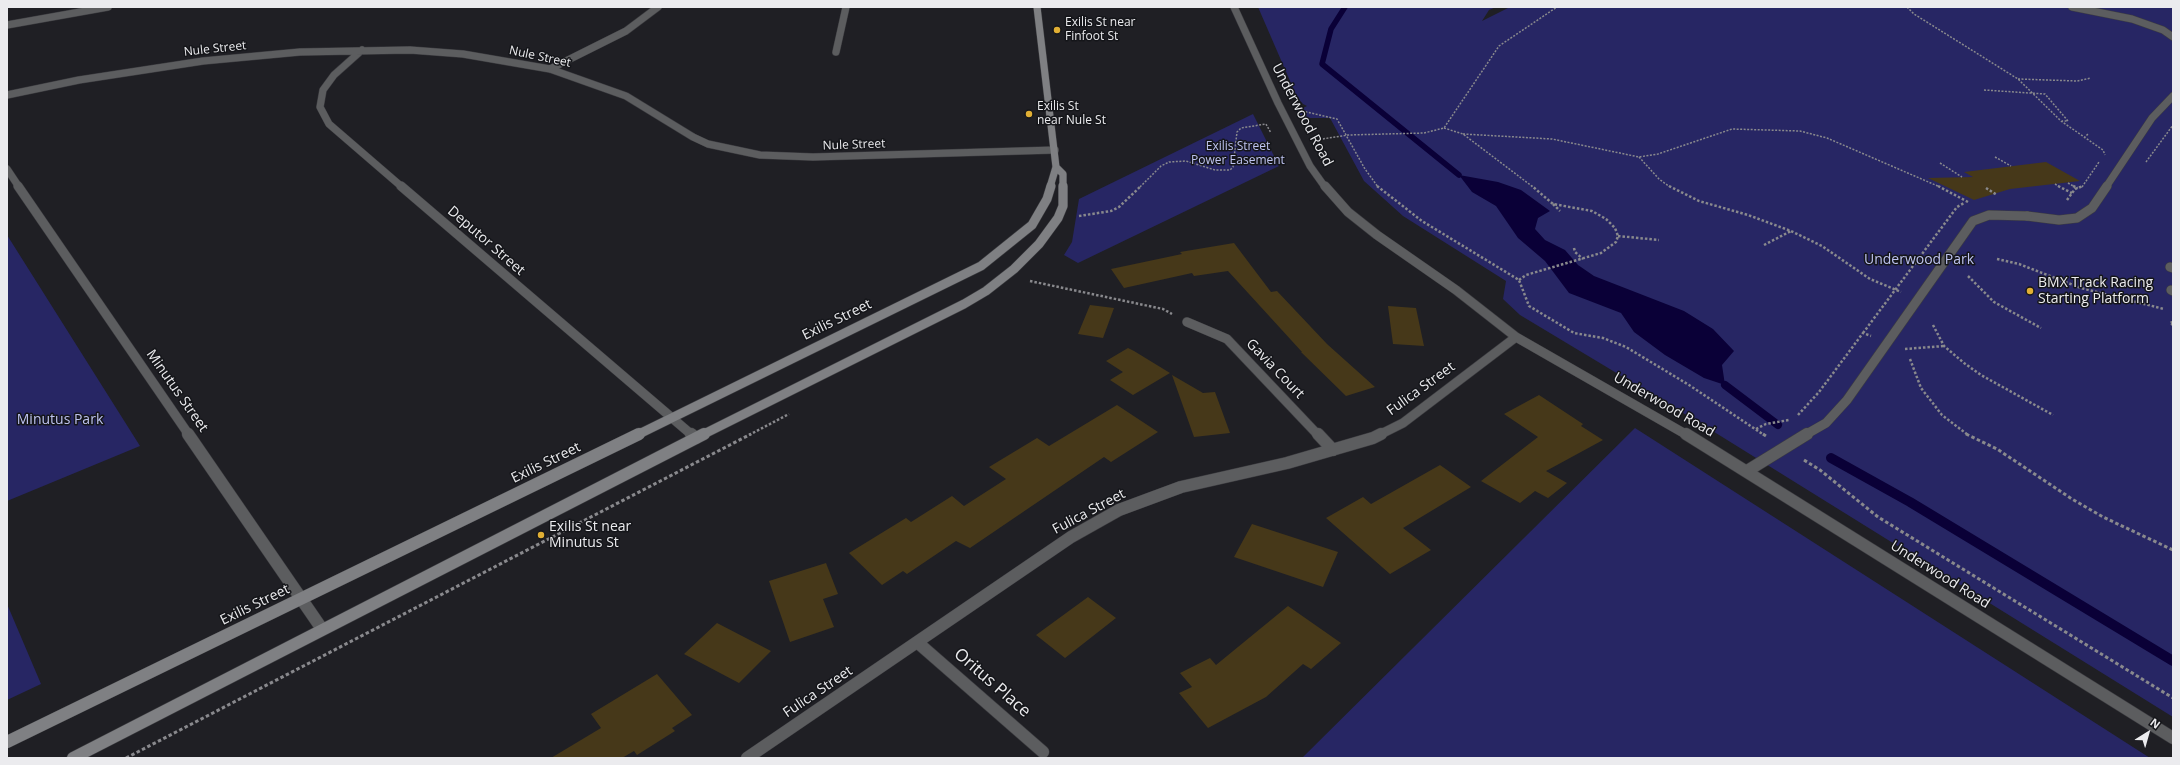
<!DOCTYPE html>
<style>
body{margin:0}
#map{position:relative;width:2180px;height:765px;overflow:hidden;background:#1f1f24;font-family:"Open Sans",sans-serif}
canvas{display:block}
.frame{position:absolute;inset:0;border:8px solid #ebebee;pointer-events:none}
.north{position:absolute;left:2128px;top:713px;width:40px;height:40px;-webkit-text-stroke:3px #15161a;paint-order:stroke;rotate:37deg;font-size:11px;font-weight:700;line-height:16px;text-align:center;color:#ebebee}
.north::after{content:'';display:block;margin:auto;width:14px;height:18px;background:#ebebee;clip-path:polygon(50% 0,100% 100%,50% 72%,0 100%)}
</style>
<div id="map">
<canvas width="2180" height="765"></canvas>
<div class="frame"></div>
<div class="north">N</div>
</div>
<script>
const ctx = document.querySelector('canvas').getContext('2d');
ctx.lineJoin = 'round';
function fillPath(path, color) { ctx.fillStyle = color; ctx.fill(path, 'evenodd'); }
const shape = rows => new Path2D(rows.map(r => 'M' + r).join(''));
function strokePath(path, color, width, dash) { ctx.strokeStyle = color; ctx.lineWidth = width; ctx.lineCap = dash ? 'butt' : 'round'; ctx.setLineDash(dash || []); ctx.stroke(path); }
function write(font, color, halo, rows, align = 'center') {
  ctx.font = font + ' "Open Sans",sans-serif'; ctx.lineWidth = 3; ctx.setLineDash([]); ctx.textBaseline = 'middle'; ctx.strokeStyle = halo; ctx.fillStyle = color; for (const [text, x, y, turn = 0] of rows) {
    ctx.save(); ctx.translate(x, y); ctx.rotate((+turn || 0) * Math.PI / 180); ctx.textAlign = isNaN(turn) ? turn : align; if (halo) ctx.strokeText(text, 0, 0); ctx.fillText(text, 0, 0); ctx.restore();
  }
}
const green = shape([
 [1258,7,1496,7,1489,10,1482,21,1510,7,2173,7,2173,717,1703,425,1520,315,1503,299,1506,281,1403,216,1364,181,1330,118,1306,118,1299,115,1297,111,1307,106,1303,104,1297,97],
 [1253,114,1279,166,1078,263,1064,255,1072,242,1079,199],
 [7,235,140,446,7,501],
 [1635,428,2150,758,1302,758],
 [7,604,41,684,7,700]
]);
const water = shape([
 [1459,175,1498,182,1521,190,1550,211,1538,218,1535,229,1545,240,1565,250,1578,265,1594,276,1684,311,1713,329,1734,351,1722,365,1725,385,1704,378,1665,355,1634,332,1621,313,1569,293,1545,261,1518,238,1496,206,1472,192]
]);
const streamFar2 = shape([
 [1345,7,1331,29,1322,64,1459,175]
]);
const streamFar1 = shape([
 [1725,385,1778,425]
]);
const stream = shape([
 [1831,458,1910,502,2173,661]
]);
const building = shape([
 [2046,162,2080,181,2010,189,1974,200,1928,178,1973,177,1964,172],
 [1234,243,1271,292,1277,291,1327,344,1375,387,1346,396,1301,352,1302,352,1228,271,1194,276,1192,273,1124,288,1111,269,1182,254,1180,252],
 [1090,305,1114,308,1103,338,1078,334],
 [1388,306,1416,308,1424,346,1393,344],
 [1128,348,1134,351,1170,373,1133,395,1110,380,1123,372,1106,361],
 [1172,375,1203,393,1215,392,1230,433,1194,437],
 [1539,395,1583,424,1581,426,1603,440,1546,471,1567,483,1548,498,1535,491,1520,503,1481,481,1538,437,1504,414],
 [1117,405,1158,432,1111,462,1104,457,970,548,956,541,907,574,903,571,882,585,849,553,906,518,911,522,952,496,964,506,1006,479,989,467,1037,438,1049,446],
 [1440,465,1471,487,1403,528,1431,550,1390,574,1326,518,1363,497,1371,504],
 [1252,524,1338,552,1323,587,1234,557],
 [826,563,838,594,823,599,834,627,790,642,769,581],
 [1088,597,1116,618,1065,658,1036,635],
 [1288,606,1341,643,1311,669,1303,664,1266,697,1208,728,1179,693,1192,687,1180,673,1210,658,1216,665],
 [717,623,771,651,739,683,684,654],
 [657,674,692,715,672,728,675,731,637,755,634,751,622,758,551,758,601,728,591,714]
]);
const pathFar2 = shape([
 [1907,7,1914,14,2018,79,2061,121,2103,150,2105,155],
 [2018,79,2077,81,2091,78],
 [1984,90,2045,94,2068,121,2062,121],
 [1302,111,1337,119,1365,169,1378,187],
 [1444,128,1463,134,1533,187],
 [1463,134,1552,139,1639,157,1658,154,1732,129,1800,131,1827,138,1940,187],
 [2084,138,2089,133],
 [1316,140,1348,135,1424,133,1444,128,1499,46,1557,7],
 [1639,157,1659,179,1670,187],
 [1995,157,2011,166],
 [2146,162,2173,125],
 [1940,163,1962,177],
 [2068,183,2075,187],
 [2055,184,2060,187],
 [1140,187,1161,166,1169,162,1186,161,1215,170,1230,170,1233,167,1237,132,1241,128,1266,124,1271,133],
 [2082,187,2099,162]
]);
const pathFar1 = shape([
 [1377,186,1422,221,1519,280,1529,306,1574,333,1603,338,1626,347,1689,385,1764,435],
 [1669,186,1699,201,1748,215,1791,231,1822,246,1870,279,1901,292],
 [1938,186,1968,202],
 [2058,186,2072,193],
 [2073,186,2078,188],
 [1986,188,1997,195],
 [2067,200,2075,189,2083,186],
 [1553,204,1560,211],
 [1079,216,1111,211,1119,207,1141,186],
 [1618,236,1659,240],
 [1764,245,1791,231],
 [1574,248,1575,252,1583,259],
 [1997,259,2019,264,2081,288,2164,309],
 [1968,276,1994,302,2041,328],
 [1519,280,1526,275,1601,253,1616,242,1618,236,1615,228,1606,219,1592,211,1553,204,1532,186],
 [1030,281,1163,309,1172,314],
 [2173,322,2170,323,2173,325],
 [1933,325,1944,346,1964,363,1981,375,2053,415],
 [1863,333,1957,207,1964,203],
 [1905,349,1944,346],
 [1910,359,1921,388,1942,415,1968,435],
 [1798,415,1819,392,1863,333,1871,336],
 [1756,429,1766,424,1789,420],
 [749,435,789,414]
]);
const path = shape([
 [1763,434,1766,436],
 [1966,434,1997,449,2072,499,2103,517,2173,550],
 [1804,460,1820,470,1878,517,2173,698],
 [126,758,751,434]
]);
const laneFar1 = shape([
 [2072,7,2132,19,2163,30,2173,37],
 [2106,187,2152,118,2173,96]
]);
const lane = shape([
 [2027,216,2059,220,2077,218,2092,208,2107,186],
 [2170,267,2173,268],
 [2171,290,2173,291]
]);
const streetFar2 = shape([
 [1234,7,1278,103,1310,166,1325,187],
 [7,25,108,7],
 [362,50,334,75,323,90,320,107,329,124,402,187],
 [836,52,846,7],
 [550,69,626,31,658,7],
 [7,95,79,80,203,61,300,52,410,50,463,54,550,69,626,96,693,137,708,144,760,155,813,157,1055,150],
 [7,169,19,187]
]);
const streetFar1 = shape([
 [18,186,189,435],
 [401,186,692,435],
 [1325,186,1348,212,1377,235,1456,290,1516,337,1687,435],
 [1187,322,1227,339,1318,435],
 [1379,435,1403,423,1516,337],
 [1805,435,1826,423,1847,400,1973,221,1989,215,2027,216]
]);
const street = shape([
 [188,434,322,629],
 [691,434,696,438],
 [1318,434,1333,450],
 [1686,434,2173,738],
 [1747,471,1807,434],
 [917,642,1043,752],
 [747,758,1071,537,1119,510,1181,487,1287,463,1373,438,1381,434]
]);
const secondaryFar2 = shape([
 [1037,7,1056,167,1050,187],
 [1056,167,1063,174,1063,187]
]);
const secondaryFar1 = shape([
 [637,435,981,266,1032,225,1047,199,1051,186],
 [702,435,964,304,986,291,1014,269,1039,244,1058,218,1063,206,1063,186]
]);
const secondary = shape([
 [7,742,639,434],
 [73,758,704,434]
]);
const markers = [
 [1057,30,4,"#e1af34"],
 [1029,114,4,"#e1af34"],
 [2030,291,4,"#e1af34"],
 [541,535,4,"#e1af34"]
];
const farPoinames = [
 ["Exilis St near",1065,23],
 ["Finfoot St",1065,37],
 ["Exilis St",1037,107],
 ["near Nule St",1037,121]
];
const farStreetnames = [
 ["Nule Street",215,49,-6],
 ["Nule Street",540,57,12],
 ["Nule Street",854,145,-2]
];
const farParknames = [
 ["Exilis Street",1238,147],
 ["Power Easement",1238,161]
];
const streetNames = [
 ["Underwood Road",1302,115,62],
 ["Deputor Street",486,241,41],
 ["Exilis Street",837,320,-26],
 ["Gavia Court",1275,369,46],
 ["Fulica Street",1421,389,-36],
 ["Minutus Street",177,391,55],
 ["Underwood Road",1664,405,30],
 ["Exilis Street",546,463,-26],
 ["Fulica Street",1089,512,-28],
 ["Underwood Road",1940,575,32],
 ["Exilis Street",255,605,-26],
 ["Fulica Street",818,692,-34]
];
const parkNames = [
 ["Underwood Park",1919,260],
 ["Minutus Park",60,420]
];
const poiNames = [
 ["BMX Track Racing",2038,283],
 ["Starting Platform",2038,299],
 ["Exilis St near",549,527],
 ["Minutus St",549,543]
];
const nearStreetnames = [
 ["Oritus Place",992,683,41]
];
fillPath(green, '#272664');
fillPath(water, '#0a0037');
strokePath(streamFar2, '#0a0037', 5.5);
strokePath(streamFar1, '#0a0037', 8);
strokePath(stream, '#0a0037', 10);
fillPath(building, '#463819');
strokePath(laneFar1, '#3c3c40', 8);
strokePath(lane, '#3c3c40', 10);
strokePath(streetFar2, '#3c3c40', 8);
strokePath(streetFar1, '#3c3c40', 10);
strokePath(street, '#3c3c40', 13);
strokePath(secondaryFar2, '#3c3c40', 8);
strokePath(secondaryFar1, '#3c3c40', 10);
strokePath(secondary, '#3c3c40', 13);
strokePath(pathFar2, '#89898d', 1.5, [2, 1.5]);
strokePath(pathFar1, '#89898d', 2.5, [2.5, 2]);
strokePath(path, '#89898d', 3, [3.5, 2.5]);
strokePath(laneFar1, '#5c5d5f', 7);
strokePath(lane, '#5c5d5f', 9);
strokePath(streetFar2, '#5c5d5f', 7);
strokePath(streetFar1, '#5c5d5f', 9);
strokePath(street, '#5c5d5f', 12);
strokePath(secondaryFar2, '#7f8083', 7);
strokePath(secondaryFar1, '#7f8083', 9);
strokePath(secondary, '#7f8083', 12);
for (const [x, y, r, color] of markers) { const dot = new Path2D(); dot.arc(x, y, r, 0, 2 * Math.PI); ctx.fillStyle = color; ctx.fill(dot); strokePath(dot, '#15161a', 1.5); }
write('12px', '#ebebee', '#15161a', farPoinames, 'left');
write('12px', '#ebebee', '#15161a', farStreetnames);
write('12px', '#bec3f0', '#15161a', farParknames);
write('14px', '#ebebee', '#15161a', streetNames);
write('14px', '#bec3f0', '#15161a', parkNames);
write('14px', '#ebebee', '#15161a', poiNames, 'left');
write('17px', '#ebebee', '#15161a', nearStreetnames);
</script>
